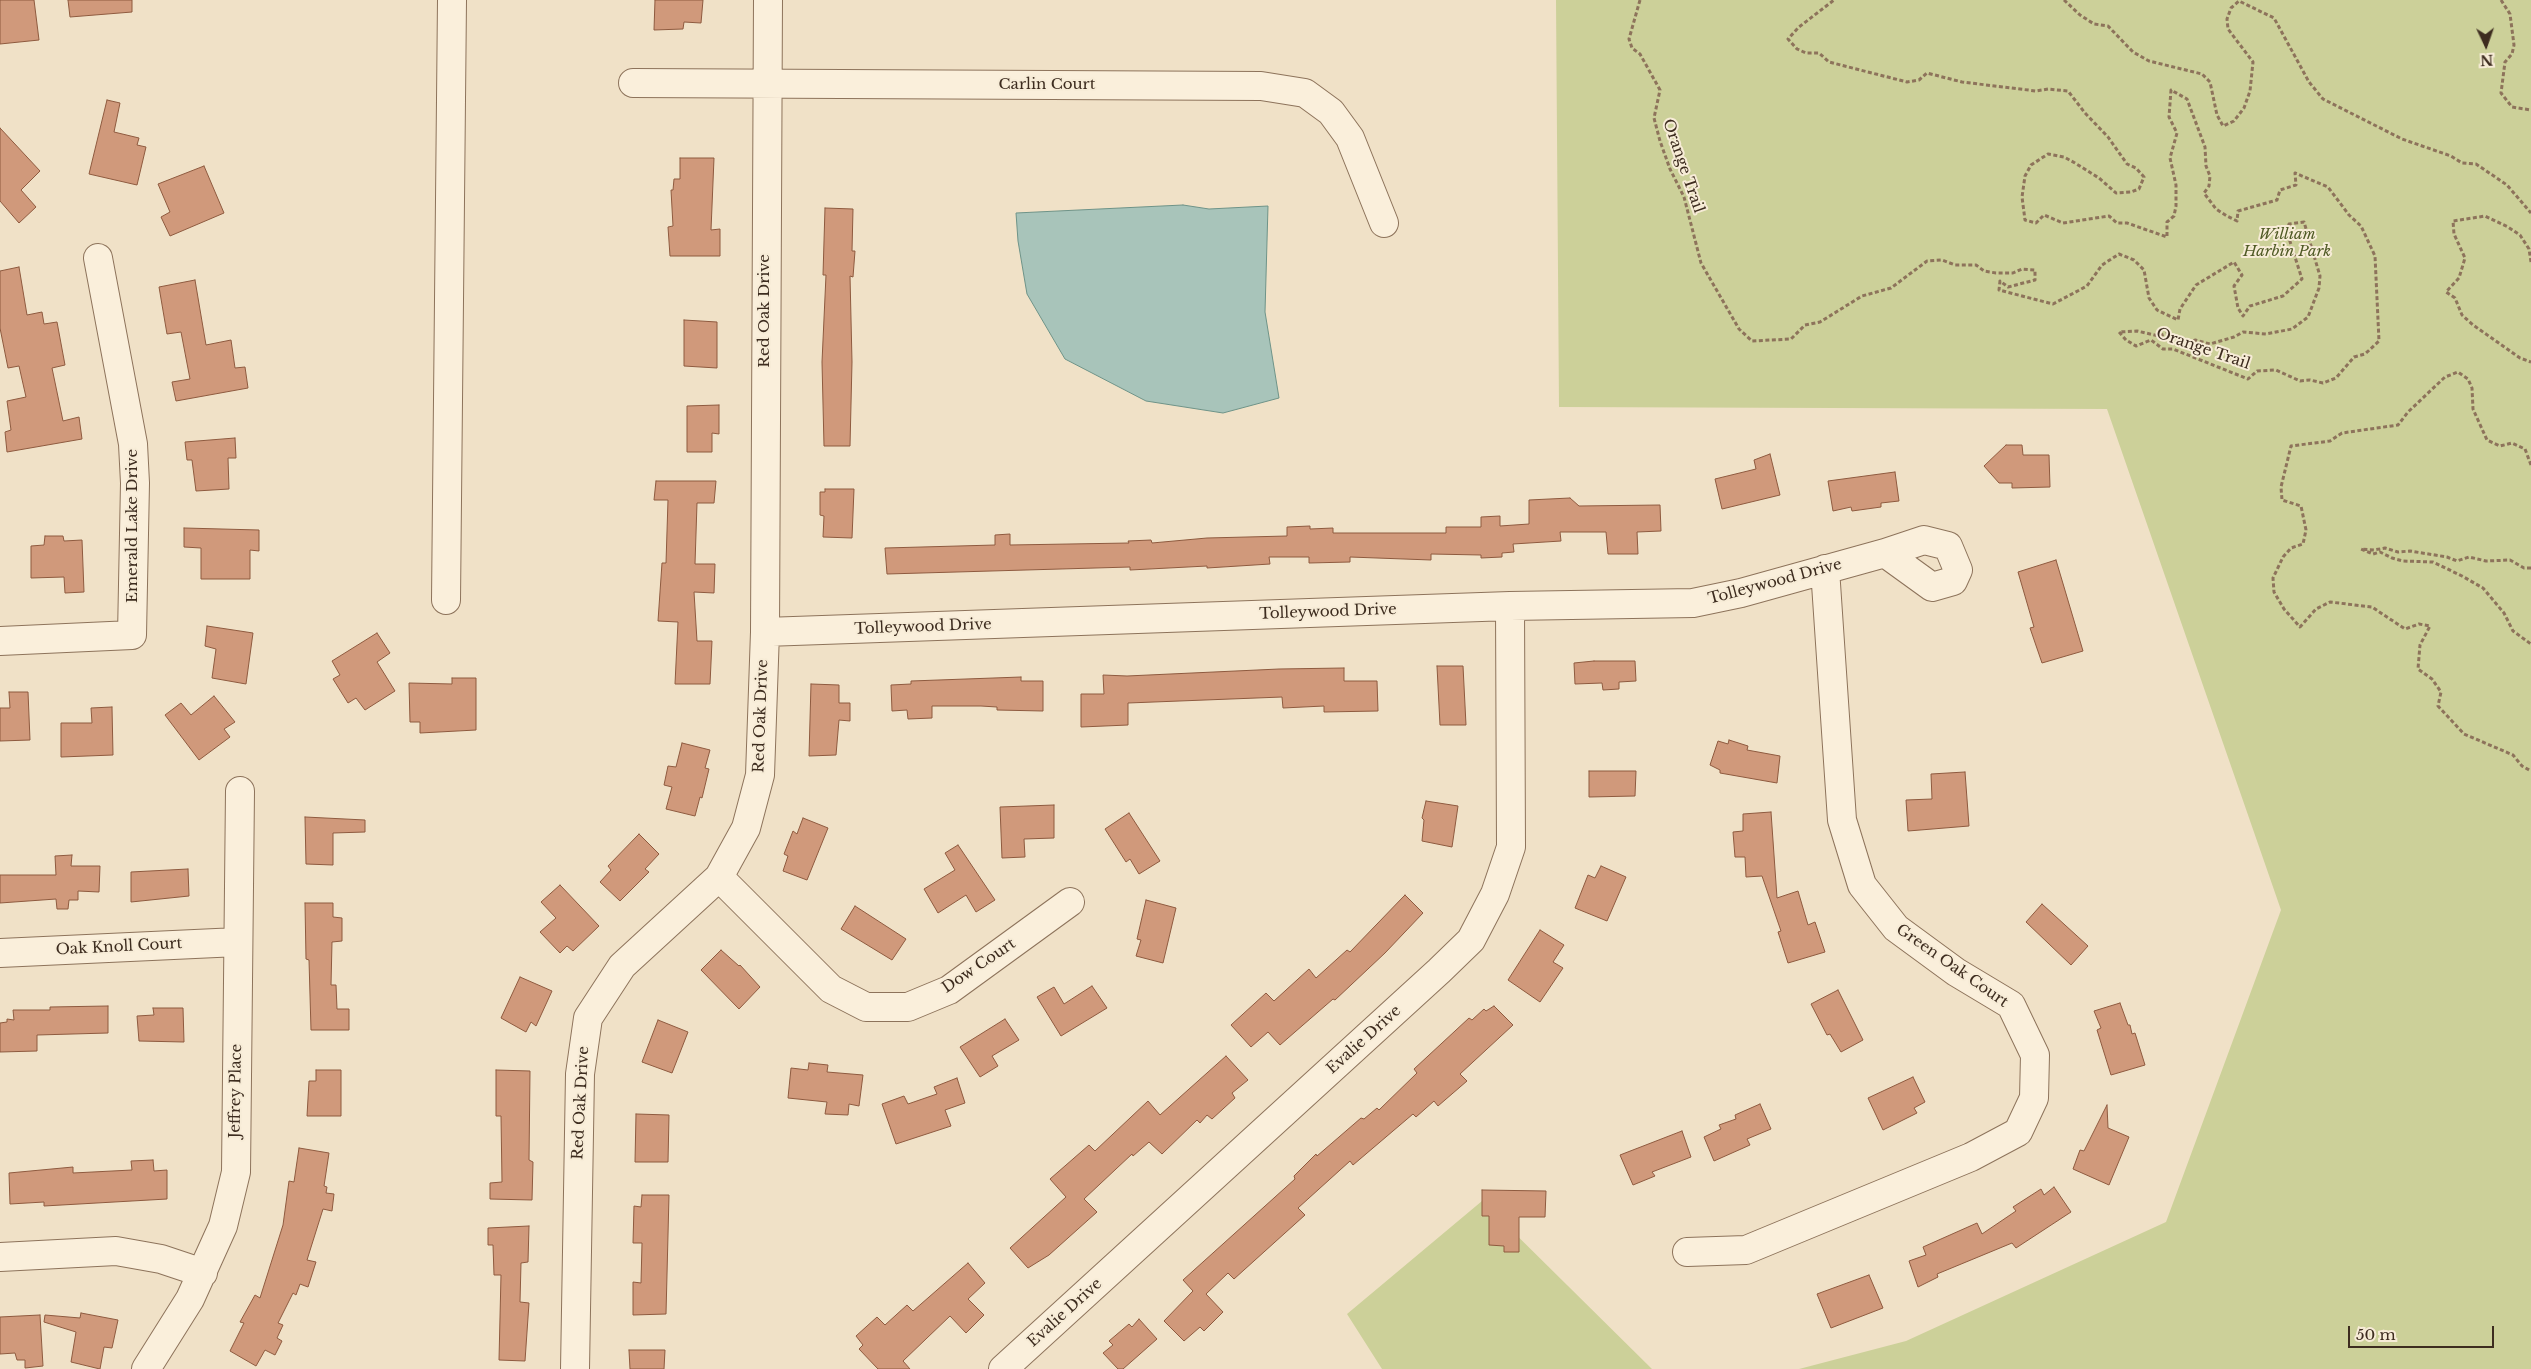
<!DOCTYPE html>
<style>
body{margin:0}
#map{position:relative;width:2531px;height:1369px;overflow:hidden;background:#f0e1c7;font-family:"Libre Baskerville",serif}
canvas{display:block}
.north{position:absolute;left:2461px;top:20px;width:50px;height:50px;-webkit-text-stroke:4px #f7ecd7;paint-order:stroke;rotate:177deg;font-size:14px;font-weight:700;line-height:20px;text-align:center;color:#3d2c1f}
.north::after{content:'';display:block;margin:auto;width:18px;height:22px;background:#3d2c1f;clip-path:polygon(50% 0,100% 100%,50% 72%,0 100%)}
.scale{position:absolute;left:2348px;top:1326px;width:146px;height:22px;box-sizing:border-box;border:2px solid #3d2c1f;border-top:0;padding-left:6px;font-size:15px;line-height:18px;white-space:nowrap;color:#3d2c1f;-webkit-text-stroke:4px #f7ecd7;paint-order:stroke}
</style>
<div id="map">
<canvas width="2531" height="1369"></canvas>
<div class="north">N</div>
<div class="scale">50 m</div>
</div>
<script>
const ctx = document.querySelector('canvas').getContext('2d');
ctx.lineJoin = 'round';
function fillPath(path, color) { ctx.fillStyle = color; ctx.fill(path, 'evenodd'); }
const shape = rows => new Path2D(rows.map(r => 'M' + r).join(''));
function strokePath(path, color, width, dash) { ctx.strokeStyle = color; ctx.lineWidth = width; ctx.lineCap = dash ? 'butt' : 'round'; ctx.setLineDash(dash || []); ctx.stroke(path); }
function write(font, color, halo, rows, align = 'center') {
  ctx.font = font + ' "Libre Baskerville",serif'; ctx.lineWidth = 4; ctx.setLineDash([]); ctx.textBaseline = 'middle'; ctx.strokeStyle = halo; ctx.fillStyle = color; for (const [text, x, y, turn = 0] of rows) {
    ctx.save(); ctx.translate(x, y); ctx.rotate((+turn || 0) * Math.PI / 180); ctx.textAlign = isNaN(turn) ? turn : align; if (halo) ctx.strokeText(text, 0, 0); ctx.fillText(text, 0, 0); ctx.restore();
  }
}
const green = shape([
 [1556,0,2531,0,2531,1369,1799,1369,1906,1341,2166,1222,2281,910,2107,409,1559,407],
 [1482,1201,1652,1369,1382,1369,1347,1314]
]);
const water = shape([
 [1183,205,1209,209,1268,206,1265,312,1279,398,1223,413,1146,401,1065,359,1027,294,1018,241,1016,213,1183,205]
]);
const building = shape([
 [0,0,34,0,39,40,0,44,0,0],
 [68,0,132,0,132,12,70,17,68,0],
 [655,0,703,0,701,23,684,22,683,29,654,30,655,0],
 [107,100,120,103,114,132,139,138,137,145,146,147,137,185,89,174,107,100],
 [0,128,40,171,21,190,36,207,19,223,0,201,0,128],
 [680,158,714,158,711,230,720,229,720,256,670,256,668,227,673,226,671,190,673,190,674,179,680,179,680,158],
 [204,166,224,213,170,236,161,217,170,212,158,184,204,166],
 [825,208,853,209,852,251,855,251,853,277,850,276,852,362,850,446,824,446,822,362,826,275,823,275,825,208],
 [19,267,27,315,42,312,44,324,57,322,65,365,52,368,63,421,79,417,82,439,7,452,5,432,11,430,7,401,26,397,19,366,8,368,0,328,0,271,19,267],
 [195,280,206,345,231,340,235,368,245,367,248,388,176,401,172,382,190,379,181,332,167,334,159,287,195,280],
 [684,320,717,322,717,368,684,366,684,320],
 [719,405,719,434,712,433,712,452,687,452,687,406,719,405],
 [235,438,236,458,228,458,229,489,196,491,192,460,187,460,185,442,235,438],
 [2006,445,2022,445,2023,455,2049,455,2050,487,2012,488,2012,483,1999,483,1984,466,2006,445],
 [1770,454,1780,495,1722,509,1715,479,1756,469,1754,460,1770,454],
 [1895,472,1899,501,1881,503,1881,507,1852,511,1851,507,1833,511,1828,481,1895,472],
 [656,481,716,481,714,503,697,503,695,564,715,564,714,593,694,592,697,641,712,641,710,684,675,684,678,622,658,621,662,563,666,563,668,500,654,500,656,481],
 [825,489,854,489,852,538,823,537,824,516,820,515,820,492,825,492,825,489],
 [1570,498,1579,506,1660,505,1661,531,1637,532,1638,554,1608,554,1606,532,1560,532,1561,541,1513,544,1514,552,1502,553,1502,557,1481,558,1481,555,1431,554,1431,560,1350,557,1350,562,1309,563,1309,557,1269,557,1270,564,1207,568,1207,566,1130,570,1130,567,887,574,885,548,995,545,995,535,1010,534,1010,545,1129,543,1128,541,1151,540,1152,543,1207,538,1287,536,1287,527,1310,526,1310,529,1333,528,1333,533,1446,533,1446,527,1481,527,1481,517,1500,516,1500,526,1529,524,1529,500,1570,498],
 [184,528,259,530,259,551,250,550,250,579,201,579,201,548,184,547,184,528],
 [45,536,63,536,64,541,82,540,84,592,65,593,64,577,31,578,31,546,44,545,45,536],
 [2056,560,2083,651,2042,663,2030,628,2034,627,2018,572,2056,560],
 [207,626,253,633,246,684,212,678,216,649,205,646,207,626],
 [377,633,390,653,377,662,395,691,365,710,356,698,348,703,333,679,340,675,332,661,377,633],
 [1594,661,1635,661,1636,681,1619,682,1619,689,1603,690,1602,683,1575,684,1574,663,1594,661],
 [1437,666,1463,666,1466,725,1440,725,1437,666],
 [1344,668,1344,681,1377,681,1378,711,1324,712,1324,706,1283,708,1282,697,1128,703,1128,725,1081,727,1081,694,1104,694,1103,675,1127,676,1279,669,1344,668],
 [1021,677,1021,681,1043,681,1043,711,997,710,997,707,981,706,932,706,932,718,908,719,907,710,892,711,891,685,911,684,911,681,1021,677],
 [452,678,476,678,476,730,420,733,420,722,410,722,409,683,452,684,452,678],
 [811,684,839,685,839,703,850,703,850,721,839,720,836,755,809,756,811,684],
 [9,692,28,692,30,740,0,741,0,708,10,708,9,692],
 [214,696,235,722,224,729,230,737,199,760,165,715,181,703,191,715,214,696],
 [112,707,113,755,61,757,61,723,92,723,91,708,112,707],
 [1729,740,1748,746,1747,750,1780,756,1777,783,1720,773,1720,770,1710,765,1718,741,1728,744,1729,740],
 [682,743,710,750,705,768,709,769,702,798,700,797,695,816,666,809,672,787,664,785,668,766,676,767,682,743],
 [1589,771,1636,771,1635,796,1589,797,1589,771],
 [1965,772,1969,826,1908,831,1906,800,1932,799,1931,774,1965,772],
 [1426,801,1458,806,1452,847,1422,841,1424,820,1422,818,1426,801],
 [1054,805,1054,838,1024,839,1025,857,1002,858,1000,807,1054,805],
 [1771,812,1777,898,1798,891,1808,925,1815,922,1825,952,1788,963,1778,932,1781,931,1762,876,1746,877,1745,857,1735,857,1733,832,1743,831,1743,814,1771,812],
 [1129,813,1160,861,1139,874,1130,859,1126,862,1105,829,1129,813],
 [305,817,365,820,365,832,333,833,333,865,306,864,305,817],
 [803,818,828,828,807,880,783,871,788,856,784,854,793,831,797,834,803,818],
 [639,834,659,854,645,869,649,872,620,901,600,882,611,870,608,866,639,834],
 [958,845,995,900,976,912,966,895,938,913,924,889,955,870,945,853,958,845],
 [72,855,71,866,100,866,99,892,78,891,78,900,69,900,68,909,57,909,56,899,0,903,0,875,56,875,55,856,72,855],
 [1601,866,1626,877,1607,921,1575,908,1588,875,1595,878,1601,866],
 [188,869,189,896,131,902,131,872,188,869],
 [560,885,599,926,573,951,567,946,560,953,540,932,556,918,541,902,560,885],
 [1405,895,1423,913,1385,953,1335,1000,1333,999,1280,1045,1268,1032,1251,1047,1231,1025,1266,993,1274,1001,1309,969,1316,978,1347,950,1350,952,1405,895],
 [1146,900,1176,908,1163,963,1136,956,1141,940,1137,939,1146,900],
 [305,903,333,903,333,917,342,918,342,941,332,942,331,985,336,985,337,1009,349,1009,349,1030,311,1030,309,960,306,959,305,903],
 [2042,904,2088,946,2071,965,2026,922,2042,904],
 [855,906,906,939,892,960,841,929,855,906],
 [1540,930,1564,945,1553,962,1563,968,1540,1002,1508,980,1540,930],
 [721,950,739,966,740,965,760,987,739,1009,701,970,721,950],
 [520,977,552,991,536,1026,531,1022,526,1032,501,1018,520,977],
 [1092,986,1107,1008,1061,1036,1037,997,1054,987,1064,1004,1092,986],
 [1838,990,1863,1040,1841,1052,1830,1034,1827,1035,1811,1004,1838,990],
 [2120,1003,2128,1025,2130,1025,2132,1034,2135,1033,2145,1065,2111,1075,2097,1030,2101,1028,2094,1011,2120,1003],
 [108,1006,108,1033,37,1035,37,1051,0,1052,0,1023,7,1022,7,1019,14,1020,13,1010,50,1010,50,1007,108,1006],
 [1494,1006,1513,1025,1460,1074,1467,1081,1438,1106,1434,1101,1416,1117,1413,1114,1353,1165,1350,1161,1298,1208,1305,1215,1234,1279,1228,1273,1206,1294,1223,1312,1204,1331,1200,1327,1184,1341,1164,1321,1193,1291,1183,1280,1295,1179,1294,1176,1316,1154,1317,1156,1361,1118,1364,1119,1377,1108,1379,1110,1417,1073,1414,1069,1469,1018,1472,1020,1484,1009,1486,1011,1494,1006],
 [153,1008,183,1008,184,1042,139,1041,137,1016,154,1015,153,1008],
 [1005,1019,1019,1040,992,1056,998,1066,980,1077,960,1047,1005,1019],
 [658,1020,688,1032,672,1073,642,1062,658,1020],
 [1226,1056,1248,1080,1232,1093,1235,1098,1212,1119,1207,1115,1200,1123,1197,1120,1162,1154,1149,1142,1133,1156,1132,1154,1084,1199,1097,1212,1049,1255,1028,1268,1010,1248,1066,1197,1050,1179,1089,1145,1095,1151,1148,1101,1160,1115,1226,1056],
 [809,1063,828,1065,827,1072,863,1075,859,1106,849,1104,848,1115,825,1114,827,1102,788,1098,791,1068,808,1070,809,1063],
 [316,1070,341,1070,341,1116,307,1116,309,1081,316,1081,316,1070],
 [496,1070,530,1071,529,1160,533,1162,532,1200,490,1199,490,1183,502,1182,501,1116,496,1116,496,1070],
 [1913,1077,1925,1102,1914,1108,1917,1113,1883,1130,1868,1098,1913,1077],
 [957,1078,965,1103,945,1110,951,1126,896,1144,882,1104,904,1096,908,1104,937,1094,934,1087,957,1078],
 [1760,1104,1771,1129,1747,1139,1750,1145,1714,1161,1704,1137,1721,1129,1719,1125,1736,1119,1735,1115,1760,1104],
 [2107,1105,2108,1128,2129,1137,2109,1185,2073,1169,2080,1150,2084,1151,2107,1105],
 [636,1114,669,1115,668,1162,635,1162,636,1114],
 [1682,1131,1691,1157,1652,1172,1655,1176,1633,1185,1620,1155,1682,1131],
 [299,1148,329,1153,324,1186,327,1187,326,1193,334,1194,332,1211,323,1209,307,1260,316,1262,308,1287,300,1284,296,1295,293,1293,278,1323,283,1325,277,1338,282,1341,275,1355,265,1350,256,1366,230,1351,244,1323,240,1322,255,1295,260,1298,283,1225,289,1181,294,1182,299,1148],
 [153,1160,154,1171,167,1170,167,1199,44,1206,44,1202,10,1204,9,1173,73,1167,73,1173,132,1170,131,1161,153,1160],
 [2054,1187,2071,1212,2016,1248,2012,1243,1937,1274,1938,1277,1918,1287,1909,1261,1926,1255,1923,1247,1977,1223,1982,1234,2016,1211,2013,1207,2041,1189,2044,1195,2054,1187],
 [1482,1190,1546,1191,1545,1217,1519,1217,1519,1252,1504,1252,1504,1246,1489,1245,1489,1216,1482,1216,1482,1190],
 [642,1195,669,1195,666,1314,633,1315,633,1282,641,1283,642,1243,633,1243,634,1206,641,1207,642,1195],
 [529,1226,528,1262,521,1263,520,1302,529,1303,525,1361,499,1360,501,1275,494,1275,493,1245,488,1245,488,1228,529,1226],
 [968,1263,985,1283,968,1299,984,1315,966,1333,950,1316,903,1361,910,1369,878,1369,859,1349,863,1345,856,1336,877,1317,885,1325,907,1305,913,1311,968,1263],
 [1869,1275,1883,1308,1831,1328,1817,1294,1869,1275],
 [81,1313,118,1320,112,1348,104,1347,100,1369,71,1362,76,1332,44,1322,45,1315,80,1318,81,1313],
 [40,1315,43,1366,25,1368,25,1360,17,1360,15,1353,0,1354,0,1317,40,1315],
 [1139,1319,1157,1339,1123,1369,1118,1369,1103,1353,1113,1345,1109,1341,1129,1324,1132,1327,1139,1319],
 [629,1350,665,1350,664,1369,630,1369,629,1350]
]);
const path = shape([
 [1640,0,1629,39,1632,48,1640,54,1660,90,1654,118,1660,141,1670,169,1684,197,1701,263,1739,329,1752,341,1791,339,1805,325,1820,322,1862,296,1891,288,1927,261,1942,260,1955,265,1976,265,1984,271,1996,273,2013,273,2022,269,2035,270,2035,280,2008,287,2000,281,1999,290,2053,304,2087,286,2102,265,2119,254,2134,260,2144,270,2149,298,2157,310,2178,320,2180,309,2196,285,2234,262,2242,275,2234,286,2238,308,2243,316,2250,306,2283,296,2302,279,2287,232,2289,224,2304,222,2320,276,2319,288,2308,317,2292,329,2266,334,2243,332,2234,337,2210,344,2195,340,2184,345,2168,333,2159,336,2137,331,2119,332,2126,340,2136,346,2151,340,2163,349,2173,349,2248,379,2257,371,2276,370,2300,381,2310,380,2323,383,2336,378,2354,357,2365,354,2379,341,2375,256,2361,226,2349,215,2328,187,2295,173,2296,185,2280,190,2277,200,2238,211,2237,221,2227,216,2216,209,2204,193,2209,186,2210,176,2206,166,2205,147,2187,99,2171,90,2169,117,2177,133,2170,158,2176,185,2176,206,2174,216,2167,222,2167,237,2127,223,2117,223,2109,216,2063,223,2044,215,2036,223,2025,220,2022,197,2025,176,2031,165,2048,154,2064,157,2075,163,2099,178,2116,193,2131,192,2139,189,2144,177,2136,168,2127,164,2108,137,2085,113,2068,91,2048,89,2036,91,1962,82,1927,73,1919,80,1907,82,1829,62,1819,53,1806,53,1797,49,1788,39,1799,27,1834,0],
 [2064,0,2080,15,2094,24,2108,26,2133,52,2149,61,2202,74,2210,82,2217,115,2223,126,2234,121,2244,108,2250,91,2253,62,2228,29,2227,19,2231,8,2239,1,2274,18,2309,82,2323,99,2402,139,2451,156,2462,163,2476,164,2507,185,2531,213],
 [2501,0,2510,14,2514,45,2512,54,2505,62,2501,93,2512,107,2531,110],
 [2531,262,2529,249,2520,235,2508,227,2485,216,2453,221,2454,234,2465,258,2459,278,2446,292,2455,298,2462,315,2473,325,2520,358,2531,362],
 [2531,465,2525,449,2512,443,2500,446,2487,440,2473,409,2472,388,2468,379,2458,372,2445,377,2408,412,2398,425,2342,433,2330,441,2291,446,2281,487,2282,500,2301,506,2306,530,2303,544,2291,548,2283,557,2273,578,2274,592,2284,609,2300,627,2316,609,2330,602,2372,607,2405,629,2419,624,2430,626,2420,645,2418,669,2432,679,2441,692,2438,706,2464,734,2513,755,2522,766,2531,771],
 [2531,568,2524,568,2510,560,2486,561,2469,557,2457,561,2447,557,2410,551,2398,552,2385,548,2374,550,2361,549,2373,554,2380,552,2392,558,2403,561,2433,562,2462,576,2483,588,2504,613,2513,631,2531,644]
]);
const minor = shape([
 [633,83,1261,86,1305,93,1331,112,1350,138,1384,223],
 [446,600,452,0],
 [765,632,1510,606,1693,603,1741,593,1885,553,1932,587,1953,581,1958,570,1948,546,1924,540,1885,553],
 [0,641,132,635,135,483,133,444,98,258],
 [719,877,831,989,866,1007,908,1007,949,990,1070,902],
 [0,953,238,942],
 [1687,1252,1746,1250,1971,1157,2018,1132,2034,1098,2035,1055,2011,1005,1956,972,1896,928,1862,885,1842,820,1825,569],
 [0,1257,116,1251,161,1259,203,1273],
 [146,1369,190,1299,223,1226,236,1172,240,791],
 [575,1369,580,1074,588,1018,622,966,719,877,746,828,760,775,765,632,768,0],
 [1003,1369,1439,971,1471,940,1495,894,1511,847,1510,606]
]);
const streetNames = [
 ["Carlin Court",1047,85],
 ["Orange Trail",1683,166,71],
 ["Red Oak Drive",765,311,-90],
 ["Orange Trail",2203,349,19],
 ["Emerald Lake Drive",133,526,-90],
 ["Tolleywood Drive",1775,582,-15],
 ["Tolleywood Drive",1328,612,-2],
 ["Tolleywood Drive",923,627,-2],
 ["Red Oak Drive",761,716,-88],
 ["Oak Knoll Court",119,947,-3],
 ["Dow Court",979,966,-34],
 ["Green Oak Court",1952,966,35],
 ["Evalie Drive",1364,1040,-42],
 ["Jeffrey Place",236,1091,-89],
 ["Red Oak Drive",581,1103,-87],
 ["Evalie Drive",1065,1313,-42]
];
const parkNames = [
 ["William",2287,235],
 ["Harbin Park",2287,252]
];
fillPath(green, '#ccd099');
fillPath(water, '#a8c4ba');
strokePath(water, '#6e9388', 1);
fillPath(building, '#d0997b');
strokePath(building, '#8e5a3f', 1);
strokePath(minor, '#8d735b', 30);
strokePath(path, '#8d735b', 3, [4, 2.5]);
strokePath(minor, '#faefdb', 28);
write('15px', '#3d2c1f', '#f7ecd7', streetNames);
write('italic 15px', '#505a25', '#f7ecd7', parkNames);
</script>
